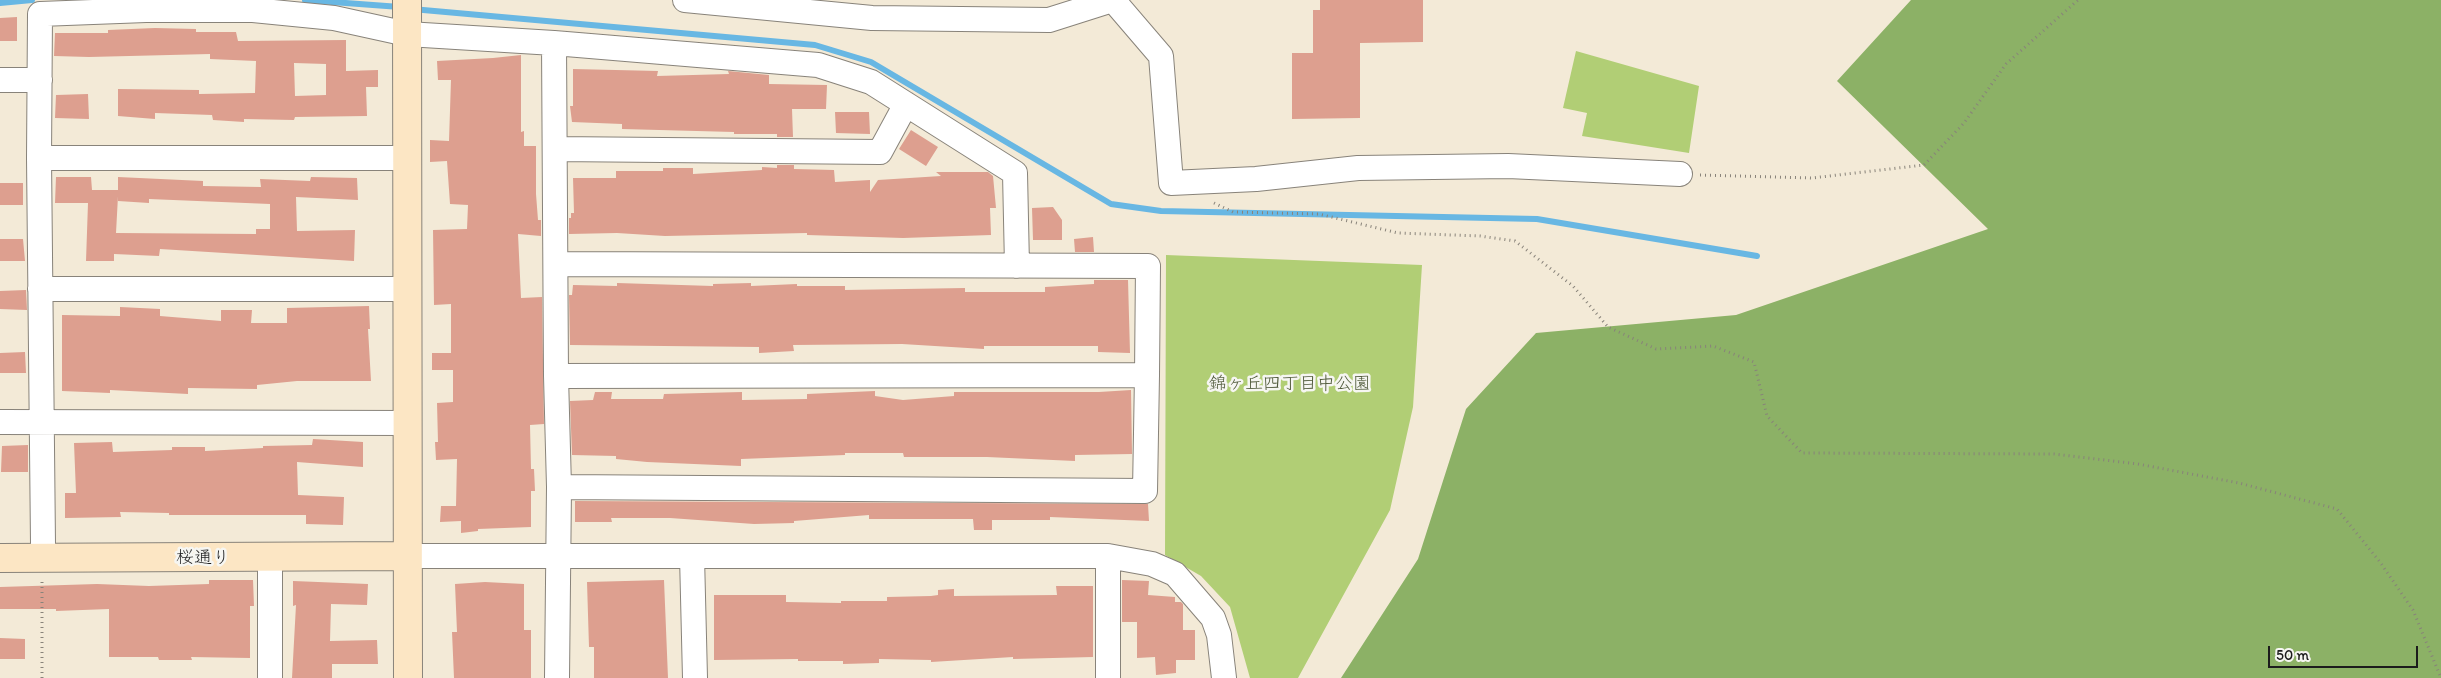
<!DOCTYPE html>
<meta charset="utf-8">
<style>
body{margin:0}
#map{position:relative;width:2441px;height:678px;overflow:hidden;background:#f3ead7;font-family:Itim,sans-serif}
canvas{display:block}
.scale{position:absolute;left:2268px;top:646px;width:150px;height:22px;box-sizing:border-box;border:2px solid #1c1c1c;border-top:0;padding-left:6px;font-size:15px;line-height:18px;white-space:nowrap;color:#1c1c1c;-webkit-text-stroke:4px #f6f6f2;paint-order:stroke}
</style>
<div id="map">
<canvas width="2441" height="678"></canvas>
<div class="scale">50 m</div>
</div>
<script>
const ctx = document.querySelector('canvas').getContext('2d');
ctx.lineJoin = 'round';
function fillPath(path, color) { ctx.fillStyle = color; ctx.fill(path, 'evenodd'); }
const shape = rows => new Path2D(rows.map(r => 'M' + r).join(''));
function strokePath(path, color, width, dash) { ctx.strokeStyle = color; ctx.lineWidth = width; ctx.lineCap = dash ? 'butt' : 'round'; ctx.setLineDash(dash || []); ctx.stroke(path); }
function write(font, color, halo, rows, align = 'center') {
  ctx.font = font + ' Itim,"Klee One",sans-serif'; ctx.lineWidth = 5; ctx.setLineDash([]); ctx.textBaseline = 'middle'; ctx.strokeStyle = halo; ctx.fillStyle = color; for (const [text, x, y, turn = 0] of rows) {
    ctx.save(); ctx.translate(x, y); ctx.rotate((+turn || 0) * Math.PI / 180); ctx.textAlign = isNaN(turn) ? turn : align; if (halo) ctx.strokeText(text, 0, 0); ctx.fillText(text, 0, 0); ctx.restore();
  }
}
const green = shape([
 [1576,51,1699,86,1689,153,1582,136,1587,113,1563,108],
 [1166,255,1422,265,1413,407,1390,510,1298,678,1250,678,1230,607,1201,576,1165,555]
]);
const forest = shape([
 [1911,0,2441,0,2441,678,1341,678,1418,559,1466,409,1536,333,1736,315,1988,229,1837,81]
]);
const stream = shape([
 [305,0,400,7],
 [0,3,32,0],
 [412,9,815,45,871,62,1111,204,1161,211,1537,219,1757,256]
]);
const building = shape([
 [1320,0,1423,0,1423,42,1360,43,1360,118,1292,119,1292,53,1313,53,1313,10,1320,10],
 [17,17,17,41,0,41,0,18],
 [155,28,196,29,196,32,236,32,238,41,346,40,346,71,378,70,378,87,366,87,367,116,295,117,294,120,244,119,244,122,213,120,212,115,155,113,155,119,118,116,118,89,199,90,199,94,255,93,256,61,210,59,210,54,89,57,54,56,55,33,108,33,108,30],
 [294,63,326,64,326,95,295,96],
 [521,55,521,132,524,131,524,146,536,146,536,194,538,220,541,220,541,236,518,234,521,298,542,297,544,424,530,425,531,469,534,469,535,491,531,491,531,527,478,529,478,531,461,533,461,521,440,522,441,506,456,506,457,459,436,460,435,442,438,442,437,403,453,402,453,370,432,370,432,353,451,353,451,304,434,305,433,230,467,229,468,205,450,204,447,161,430,162,430,140,449,141,451,80,438,80,437,61,493,58],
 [573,69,658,71,657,76,729,74,728,71,769,75,769,84,827,85,826,109,792,109,793,137,777,137,777,134,734,134,734,132,622,129,622,124,572,122,570,106,573,106],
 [88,94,89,119,55,118,56,95],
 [835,112,869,112,870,134,836,133],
 [911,130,938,147,926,166,899,149],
 [777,165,794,165,794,169,834,170,835,182,870,180,870,192,878,180,941,176,936,172,988,172,993,176,996,208,990,208,991,235,903,238,807,235,807,233,665,236,617,233,569,234,569,218,571,218,571,213,574,213,573,178,616,178,616,171,663,171,663,168,693,168,693,174,762,170,762,167,777,168],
 [56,177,91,177,92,190,118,190,118,177,203,181,203,186,261,187,260,179,310,181,311,177,357,178,358,200,296,197,297,231,355,230,354,261,160,249,159,256,114,254,114,261,86,261,88,203,55,203],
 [118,196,118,201,149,203,149,199,270,204,270,229,256,229,256,234,116,233],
 [0,183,23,183,23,205,0,205],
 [1053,207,1062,220,1062,240,1033,240,1032,208],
 [1093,237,1094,252,1075,252,1074,239],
 [0,239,23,239,25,261,0,261],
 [1094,280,1128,280,1130,353,1098,352,1098,346,984,346,984,349,902,344,793,345,794,351,759,353,759,347,570,345,569,295,572,295,573,285,617,286,617,283,713,286,713,284,751,283,751,286,797,284,797,286,845,286,845,290,965,288,965,292,1045,292,1045,287,1094,284],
 [26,290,27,310,0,309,0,291],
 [369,306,370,329,368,329,371,381,297,381,257,385,257,389,188,388,188,394,110,390,110,393,62,391,62,315,120,316,120,307,160,309,160,316,221,321,221,310,252,310,251,323,287,323,287,308],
 [25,352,26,373,0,373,0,353],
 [1131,390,1132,454,1075,455,1075,461,987,457,904,457,903,453,845,453,845,455,741,459,741,466,647,462,616,459,616,456,572,455,570,401,593,400,595,392,612,392,611,399,663,399,664,394,742,392,742,400,807,399,807,394,875,391,875,396,903,400,954,396,954,392,1099,392],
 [313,439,363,442,363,467,297,462,298,495,344,497,343,525,306,524,306,515,169,515,169,513,120,512,121,517,65,518,65,493,76,493,74,443,112,442,113,452,172,450,172,447,205,447,205,451,263,448,263,446,312,445],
 [28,445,28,472,1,472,2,446],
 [575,501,1148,504,1149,521,1050,517,1050,520,992,520,992,530,974,530,973,519,869,519,869,515,794,521,794,523,754,524,670,518,611,518,612,522,575,522],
 [209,580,253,580,254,606,250,606,250,658,191,657,192,660,159,660,158,657,109,657,109,609,56,611,56,609,0,609,0,587,97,584,149,586,209,584],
 [664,580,668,678,594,678,594,647,589,647,587,582],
 [1122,580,1149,581,1148,595,1175,597,1175,602,1181,602,1183,604,1183,630,1195,630,1195,660,1176,660,1176,673,1156,675,1155,657,1137,658,1137,622,1122,622],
 [293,581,368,584,367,605,331,604,330,641,377,640,378,664,332,664,332,678,292,678,296,605,293,606],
 [485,582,524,584,524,630,531,630,531,678,454,678,452,632,457,632,455,584],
 [1056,586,1093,586,1093,657,1013,659,1013,657,931,662,931,660,879,659,879,663,843,664,843,661,798,661,798,659,714,660,714,595,786,595,786,602,841,603,841,601,887,601,887,597,931,596,938,595,938,590,954,589,954,596,1057,595],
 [0,638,25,639,25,659,0,659]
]);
const path = shape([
 [1700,175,1812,178,1924,165,1964,123,2006,64,2078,0],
 [1214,203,1233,212,1319,214,1398,233,1480,236,1515,241,1573,286,1608,327,1656,349,1713,346,1754,362,1767,416,1802,453,2054,454,2138,464,2239,483,2337,509,2380,562,2413,610,2441,678],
 [42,678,42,581]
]);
const street = shape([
 [685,0,872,18,1049,20,1112,0],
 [1113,0,1161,56,1171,183,1256,179,1358,168,1508,166,1680,174],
 [554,43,818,65,871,82,1015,173,1017,266],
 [0,80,40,80],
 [555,149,880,152,906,104],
 [39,158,408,158],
 [40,289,407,289],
 [556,376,559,487,557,678],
 [0,422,408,423],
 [559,487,1145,491,1147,375],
 [43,544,39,158,40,14,146,10,253,10,334,18,407,34,554,43,556,376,1147,375,1148,266,556,264],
 [407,556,1108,556,1152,564,1175,574,1213,618,1219,635,1224,678],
 [692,556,695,678],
 [1108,556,1108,678],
 [270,678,270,557]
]);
const secondary = shape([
 [407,0,408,678],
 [0,558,407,556]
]);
const parkNames = [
 ["錦ヶ丘四丁目中公園",1290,384]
];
const streetNames = [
 ["桜通り",203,558]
];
fillPath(green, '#b1ce75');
fillPath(forest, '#8cb166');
strokePath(stream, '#68b7e3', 6);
fillPath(building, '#dd9f8f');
strokePath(street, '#88837a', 26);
strokePath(secondary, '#88837a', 30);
strokePath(path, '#88837a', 3, [1, 4]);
strokePath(street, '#fff', 24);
strokePath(secondary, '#fce6c4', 28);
write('18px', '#505a3b', '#f6f6f2', parkNames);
write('18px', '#1c1c1c', '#f6f6f2', streetNames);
</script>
